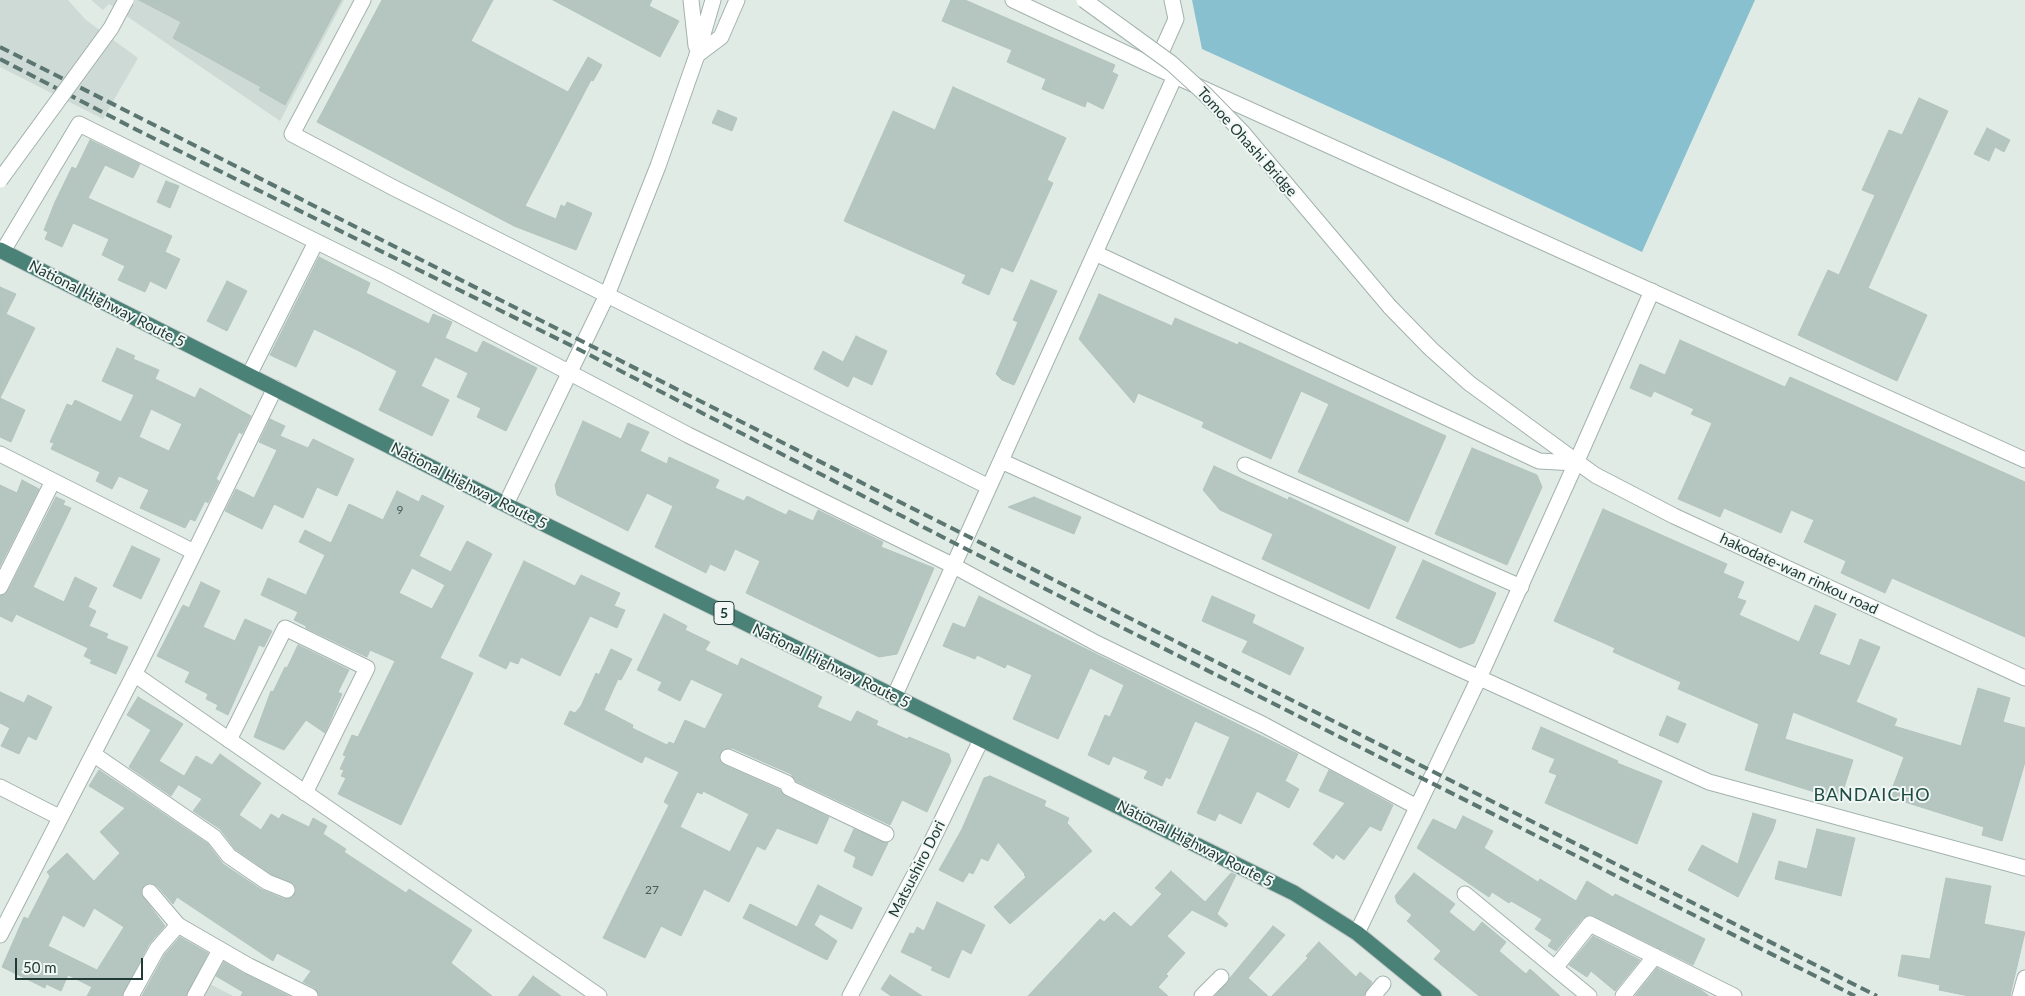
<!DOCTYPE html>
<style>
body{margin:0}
#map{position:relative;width:2025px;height:996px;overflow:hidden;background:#e0ebe6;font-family:Lato,sans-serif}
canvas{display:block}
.scale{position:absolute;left:15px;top:958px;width:128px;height:22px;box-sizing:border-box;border:2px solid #213a35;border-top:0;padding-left:6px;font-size:15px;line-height:18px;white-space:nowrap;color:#213a35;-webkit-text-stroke:4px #f0f7f4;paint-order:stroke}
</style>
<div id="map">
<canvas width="2025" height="996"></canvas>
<div class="scale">50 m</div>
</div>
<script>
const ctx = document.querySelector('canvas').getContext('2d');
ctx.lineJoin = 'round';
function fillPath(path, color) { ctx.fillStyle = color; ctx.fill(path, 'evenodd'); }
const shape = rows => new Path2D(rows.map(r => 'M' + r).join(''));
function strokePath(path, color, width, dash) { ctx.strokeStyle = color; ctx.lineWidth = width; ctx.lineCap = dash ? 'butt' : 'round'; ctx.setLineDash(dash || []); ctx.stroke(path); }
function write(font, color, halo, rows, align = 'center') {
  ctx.font = font + ' Lato,sans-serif'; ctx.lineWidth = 4; ctx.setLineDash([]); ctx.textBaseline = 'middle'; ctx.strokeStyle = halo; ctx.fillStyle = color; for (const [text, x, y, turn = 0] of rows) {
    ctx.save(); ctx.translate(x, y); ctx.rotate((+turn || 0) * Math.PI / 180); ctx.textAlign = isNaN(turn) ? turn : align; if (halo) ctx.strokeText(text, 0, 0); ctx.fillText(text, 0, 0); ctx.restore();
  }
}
const built = shape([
 [0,0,68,0,86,20,138,58,103,119,0,67],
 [91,0,344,0,280,121,109,4,103,10],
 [208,983,233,996,201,996]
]);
const water = shape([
 [1192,0,1755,0,1642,252,1444,159,1202,49]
]);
const building = shape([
 [139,0,341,0,285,105,259,90,261,87,173,38,181,22,139,0],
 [382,0,493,0,471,41,568,92,588,57,602,65,593,81,591,80,525,206,556,219,561,205,565,207,567,202,592,213,576,250,514,226,317,122,382,0],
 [553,0,652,0,649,6,679,21,660,57,553,0],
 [951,0,965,0,1115,65,1112,72,1118,75,1103,109,1087,101,1085,107,1042,89,1046,79,1007,62,1012,50,942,21,951,0],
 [953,87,1066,138,1047,180,1053,183,1013,272,1001,267,989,295,962,283,966,275,844,221,893,111,935,130,953,87],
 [1919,98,1948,111,1868,288,1927,315,1897,381,1798,335,1828,270,1839,275,1875,195,1862,190,1889,130,1902,135,1919,98],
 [718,110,737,118,732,131,712,123,718,110],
 [1987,128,2010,140,2004,152,1995,147,1989,161,1974,154,1987,128],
 [90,140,140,164,133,178,105,165,88,198,172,236,165,252,180,259,166,289,150,281,145,292,118,280,125,266,102,255,109,239,73,223,62,247,45,239,48,232,44,230,55,202,72,167,76,169,90,140],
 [166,181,179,186,170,208,157,202,166,181],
 [319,257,370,283,366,293,429,324,433,314,452,322,445,338,477,353,483,341,537,368,506,431,477,417,481,408,457,397,468,373,435,357,421,386,449,400,432,436,379,410,397,371,359,351,314,329,296,367,270,355,319,257],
 [1031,280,1057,291,1014,385,1002,380,996,374,1018,322,1013,320,1031,280],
 [227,281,247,291,227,331,207,321,227,281],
 [0,287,16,294,6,314,35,328,0,398,25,410,11,442,0,437,0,287],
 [1099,294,1172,326,1175,318,1238,345,1239,342,1446,436,1408,522,1298,472,1329,404,1301,391,1271,459,1202,427,1204,422,1138,393,1134,403,1079,339,1099,294],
 [856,336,887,351,872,385,853,376,848,387,814,369,823,351,843,362,856,336],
 [1680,340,1785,387,1790,377,2025,482,2025,637,1892,578,1885,593,1841,573,1846,561,1804,542,1814,520,1791,510,1781,533,1724,508,1720,517,1678,499,1712,423,1691,414,1694,409,1654,391,1651,397,1630,388,1640,364,1665,375,1680,340],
 [117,348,135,356,133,359,159,370,155,379,195,398,200,388,251,416,242,434,239,432,216,479,219,481,208,503,205,501,195,521,190,519,185,528,140,508,149,490,119,476,112,489,96,481,100,472,51,449,54,443,50,442,67,404,72,406,75,400,121,422,134,395,102,381,117,348],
 [151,409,182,424,169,451,139,437,151,409],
 [270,419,285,426,280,436,308,448,313,439,354,459,337,496,317,487,303,518,274,504,262,529,225,511,236,489,254,498,277,450,259,442,270,419],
 [583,421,621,439,628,423,649,432,640,451,667,464,669,457,719,480,715,488,744,501,747,496,786,515,789,510,813,521,818,510,883,542,881,547,934,568,897,654,879,657,746,593,760,561,735,549,725,571,710,564,706,573,655,547,673,506,647,493,628,531,557,495,555,485,583,421],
 [1472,448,1537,475,1542,487,1507,565,1435,534,1472,448],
 [1214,466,1288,500,1289,497,1396,547,1369,609,1262,559,1273,534,1220,510,1203,490,1214,466],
 [22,480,39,489,0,566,0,485,17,493,22,480],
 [397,491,419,502,422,495,444,506,419,556,451,572,467,541,492,554,440,658,473,673,401,825,338,794,346,778,341,776,344,770,340,769,346,756,343,755,352,735,358,737,395,661,370,650,367,657,306,628,306,626,294,620,298,612,261,595,268,578,306,595,325,555,299,542,305,530,331,543,349,504,383,520,397,491],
 [412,568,445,585,432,609,399,593,412,568],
 [56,497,65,501,63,505,71,508,33,587,64,602,75,577,97,588,88,607,96,611,89,626,108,634,106,638,128,647,116,674,90,663,92,660,84,656,88,648,16,614,12,622,0,616,0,596,8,591,56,497],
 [1034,497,1081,517,1074,534,1008,507,1034,497],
 [1603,509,1727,564,1723,573,1744,582,1737,598,1746,601,1739,615,1799,642,1815,605,1836,614,1819,654,1850,666,1860,639,1880,647,1856,702,1897,719,1894,726,1961,746,1978,688,2010,698,2003,722,2025,728,2025,762,2002,841,1982,835,1984,827,1889,797,1904,757,1793,712,1785,739,1853,760,1840,800,1745,770,1759,724,1678,689,1681,682,1613,652,1615,648,1554,621,1603,509],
 [132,546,160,559,141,599,113,586,132,546],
 [1423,560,1496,593,1474,643,1460,648,1396,618,1423,560],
 [524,561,575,586,581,575,620,593,614,606,625,610,617,628,590,616,560,676,521,657,518,664,510,661,506,669,479,656,524,561],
 [201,582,220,591,203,627,235,641,245,619,272,631,264,647,259,645,228,715,216,709,218,705,206,699,208,694,185,682,190,672,157,656,183,605,189,608,201,582],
 [979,596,1298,754,1285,781,1299,789,1289,808,1257,791,1241,824,1219,813,1215,821,1197,813,1230,737,1195,721,1170,779,1166,777,1162,786,1144,778,1148,771,1113,756,1109,765,1088,755,1105,715,1110,717,1124,685,1090,668,1058,739,1013,719,1032,675,1007,664,1005,668,977,655,975,659,943,646,953,623,965,628,979,596],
 [1212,596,1255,615,1252,623,1304,648,1290,675,1242,652,1248,641,1202,621,1212,596],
 [664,614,687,626,685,630,710,642,705,650,738,666,741,658,822,697,817,707,851,722,857,711,878,721,876,725,907,739,909,737,949,754,951,761,927,812,902,800,890,825,796,781,791,774,732,748,723,749,719,758,724,765,780,790,785,796,829,817,817,844,777,828,765,850,757,846,729,902,704,889,681,936,661,926,645,958,603,938,669,805,664,802,679,772,645,756,642,763,564,724,570,711,575,713,581,706,596,673,599,675,611,649,632,659,621,680,618,679,604,710,633,725,632,728,667,745,669,742,674,744,685,720,705,729,723,694,691,679,680,701,658,690,662,682,637,670,664,614],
 [703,791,749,814,730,852,680,827,697,792,702,794,703,791],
 [298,645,349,670,338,692,342,694,325,733,306,720,284,750,254,737,271,691,273,692,285,667,287,668,298,645],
 [0,692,24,703,28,695,52,707,36,740,28,736,19,754,1,746,10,728,0,723,0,692],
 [138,697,183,724,159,761,184,776,171,796,129,767,151,730,127,715,138,697],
 [1667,716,1686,724,1678,743,1659,735,1667,716],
 [1541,727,1618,761,1617,763,1662,781,1637,844,1545,803,1557,775,1549,772,1555,759,1532,749,1541,727],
 [220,754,261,783,239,815,261,830,271,814,279,819,282,814,309,827,313,818,327,826,323,834,346,849,344,852,406,893,409,889,472,930,451,963,492,996,319,996,315,988,303,982,311,971,277,953,273,961,177,897,173,904,157,886,149,883,144,885,141,894,165,926,149,944,122,996,87,996,92,987,68,975,61,991,46,984,45,988,2,967,24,917,28,919,50,876,47,872,67,853,94,881,120,853,100,832,125,808,89,786,99,770,208,844,223,864,262,890,284,899,293,897,296,889,294,884,271,874,235,849,220,829,193,811,202,799,179,785,196,756,212,765,220,754],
 [94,908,124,927,97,970,48,946,63,915,84,927,94,908],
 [1329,770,1393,805,1381,831,1370,826,1344,860,1336,854,1333,859,1313,844,1345,803,1319,791,1329,770],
 [990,776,1046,801,1044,806,1069,818,1067,823,1092,851,1010,924,994,907,1026,877,1024,875,1025,874,998,842,988,861,981,858,973,874,969,872,963,882,939,870,962,829,984,778,990,776],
 [1753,813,1776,820,1773,830,1738,897,1688,870,1702,845,1738,864,1753,813],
 [1463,816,1493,831,1484,848,1538,882,1540,879,1576,901,1587,881,1613,897,1615,894,1705,939,1693,965,1591,915,1583,918,1556,951,1548,946,1552,940,1535,929,1542,919,1511,901,1509,903,1492,892,1489,897,1417,848,1433,819,1456,830,1463,816],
 [854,829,888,843,872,876,853,867,856,857,844,851,854,829],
 [1817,829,1855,838,1841,896,1775,879,1779,861,1807,869,1817,829],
 [1171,871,1205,902,1231,873,1236,875,1217,914,1228,924,1226,927,1192,910,1167,936,1185,953,1166,974,1168,976,1158,987,1168,996,1028,996,1100,919,1104,922,1114,912,1131,927,1162,894,1155,888,1171,871],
 [1414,873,1455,904,1449,912,1474,932,1482,922,1506,942,1499,951,1526,974,1530,969,1560,996,1479,996,1434,959,1441,951,1407,921,1412,915,1397,903,1395,896,1414,873],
 [1946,878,1991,886,1984,924,2025,932,2010,996,1969,996,1939,990,1940,985,1898,976,1902,955,1930,959,1946,878],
 [818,885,862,908,852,929,820,914,814,925,837,941,827,960,743,918,750,904,797,927,818,885],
 [937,902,985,925,971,954,962,949,949,978,931,970,933,967,901,952,910,933,914,934,917,927,924,931,937,902],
 [1273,926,1285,935,1248,978,1268,996,1215,996,1273,926],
 [1593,936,1640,960,1615,991,1591,971,1587,977,1569,965,1593,936],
 [180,937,208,953,186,996,142,996,165,954,180,937],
 [1319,942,1356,977,1360,972,1372,982,1364,996,1272,996,1308,958,1306,956,1319,942],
 [224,962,245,974,289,996,241,996,243,992,216,976,224,962],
 [1657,968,1701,990,1709,996,1635,996,1657,968],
 [890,975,922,996,891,996,881,989,890,975],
 [533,976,561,996,518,996,533,976]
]);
const minor = shape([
 [363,0,292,134,394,188,607,295],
 [691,0,696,46],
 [697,55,721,37,737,0],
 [697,55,713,0],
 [1155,66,1176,19,1172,0],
 [3,251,79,124,386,276,688,435,954,566,1096,643,1264,725,1417,807],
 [1095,253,1539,461,1576,463,1652,291],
 [249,375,316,242],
 [0,454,194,552],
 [1245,465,1521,587],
 [0,587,53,481],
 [229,740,285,628,367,668,305,793],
 [93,754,214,837,229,856,267,882,287,890],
 [728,757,787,783,789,788,886,834],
 [0,787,59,817],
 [150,892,178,925,249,966,310,996],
 [1465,894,1589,996],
 [0,935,141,661,275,388],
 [1555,968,1590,924,1734,996],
 [131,996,157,949,178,925],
 [195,996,220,950],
 [1202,996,1221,977],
 [1373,996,1383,984],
 [1623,996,1655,956],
 [2020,996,2025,978]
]);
const tertiary = shape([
 [1013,0,1155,67,2025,460],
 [607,295,989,487],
 [1390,307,1431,349,1469,383,1595,475,1674,516,2025,678],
 [1001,461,1709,782,2025,868],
 [506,504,607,295,658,166,697,55],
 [134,674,599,996],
 [894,697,1175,76],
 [1357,933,1479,678,1576,463],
 [850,996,925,855,981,740]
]);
const trunk = shape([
 [0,250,550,527,1294,893,1357,933,1434,996]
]);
const rail = shape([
 [0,47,1877,996],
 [0,59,135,129,580,350,962,547,1855,996]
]);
const tertiaryBridge = shape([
 [1084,0,1171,63,1205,94,1243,133,1390,307],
 [0,180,111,28,126,0]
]);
const numberNames = [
 ["9",400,510],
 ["27",652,890]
];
const shields = [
 [724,613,20]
];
const shieldNames = [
 ["5",724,613]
];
const streetNames = [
 ["Tomoe Ohashi Bridge",1247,142,48],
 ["National Highway Route 5",107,304,27],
 ["National Highway Route 5",469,486,27],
 ["hakodate-wan rinkou road",1799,574,25],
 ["National Highway Route 5",831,666,26],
 ["National Highway Route 5",1195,844,27],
 ["Matsushiro Dori",917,869,-63]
];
const quarterNames = [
 ["BANDAICHO",1872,795]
];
fillPath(built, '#cedad5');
fillPath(water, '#89c0cf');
fillPath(building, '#b5c5bf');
strokePath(building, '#b3c4be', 1);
strokePath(minor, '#a3b2ad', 17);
strokePath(tertiary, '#a3b2ad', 17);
strokePath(trunk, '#c1c8c6', 17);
strokePath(minor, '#fff', 15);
strokePath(tertiary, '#fff', 15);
strokePath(trunk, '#4a8278', 15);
strokePath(rail, '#5b7670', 4, [10, 5]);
strokePath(tertiaryBridge, '#a3b2ad', 17, []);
strokePath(tertiaryBridge, '#fff', 15);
write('12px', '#465d58', null, numberNames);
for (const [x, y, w] of shields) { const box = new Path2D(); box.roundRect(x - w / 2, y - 11.5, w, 23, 4); ctx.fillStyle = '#f0f7f4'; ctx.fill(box); strokePath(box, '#213a35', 1); }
write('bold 14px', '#213a35', null, shieldNames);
write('15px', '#213a35', '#f0f7f4', streetNames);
ctx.letterSpacing = '1px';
write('18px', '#1e4c43', '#f0f7f4', quarterNames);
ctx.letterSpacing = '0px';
</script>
